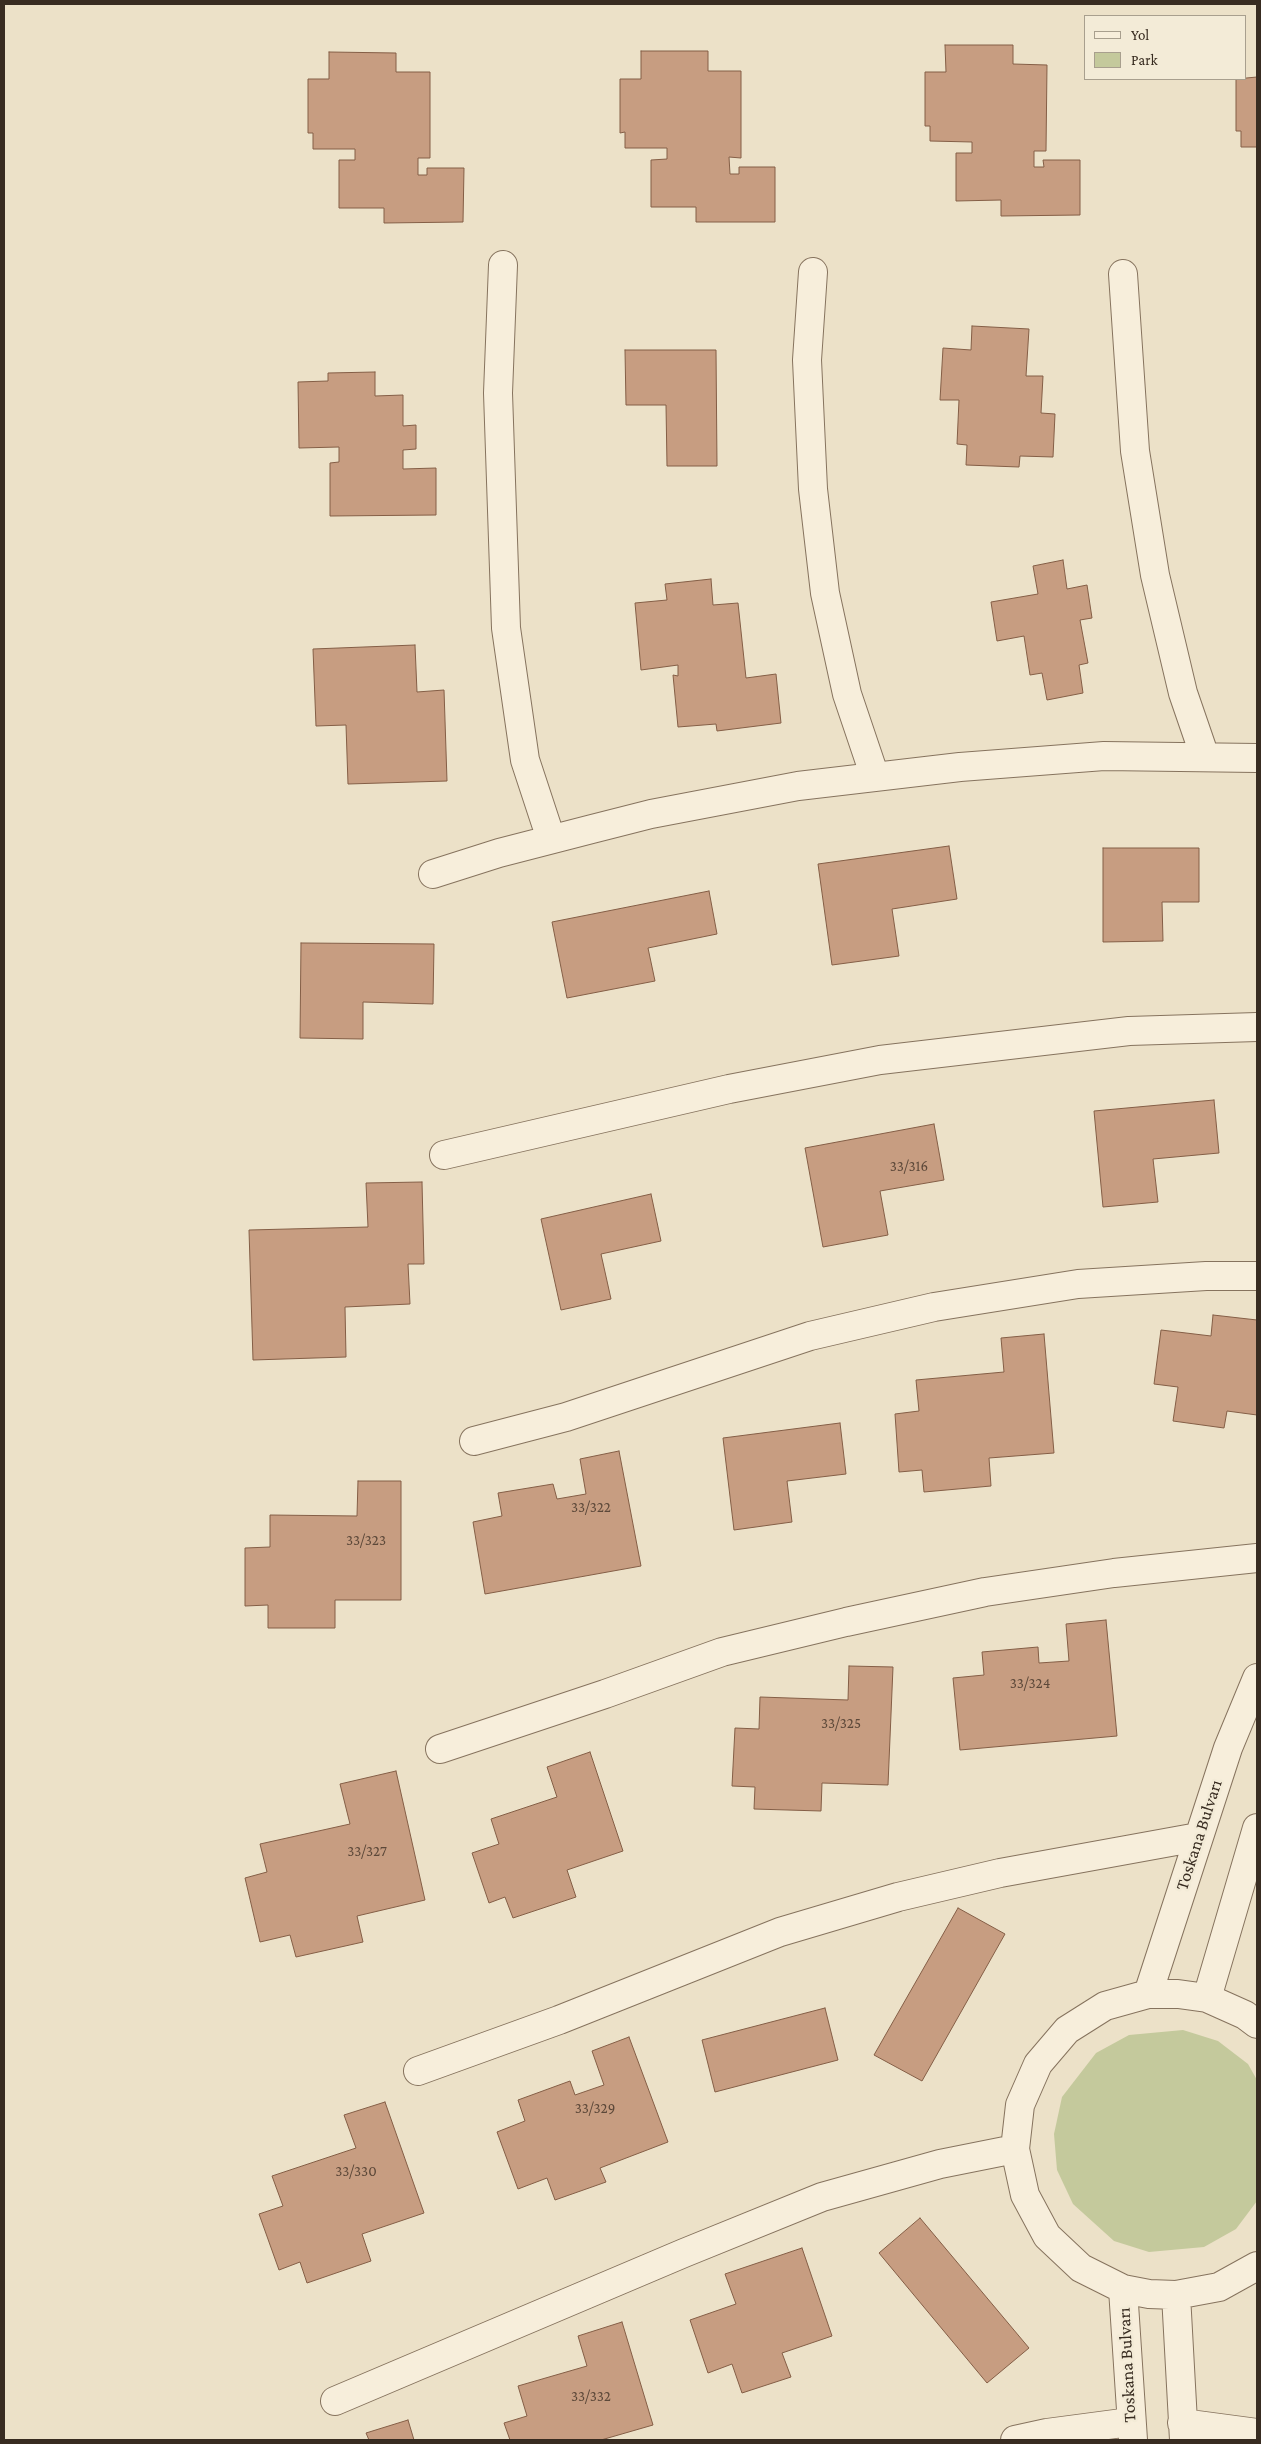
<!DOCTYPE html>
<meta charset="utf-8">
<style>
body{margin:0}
#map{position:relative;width:1261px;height:2444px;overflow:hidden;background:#ece1c8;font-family:"Crimson Pro",serif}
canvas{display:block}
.frame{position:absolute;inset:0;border:5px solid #382c21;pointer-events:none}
.legend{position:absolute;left:1084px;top:15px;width:162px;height:65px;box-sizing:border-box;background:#f3ebd7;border:1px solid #a89f8e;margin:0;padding:6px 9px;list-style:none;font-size:15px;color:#382c21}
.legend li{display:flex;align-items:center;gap:10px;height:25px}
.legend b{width:25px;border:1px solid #a89f8e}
</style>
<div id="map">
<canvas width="1261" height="2444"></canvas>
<div class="frame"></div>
<ul class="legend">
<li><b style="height:6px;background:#f7eedb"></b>Yol</li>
<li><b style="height:14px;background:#c4c99c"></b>Park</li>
</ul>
</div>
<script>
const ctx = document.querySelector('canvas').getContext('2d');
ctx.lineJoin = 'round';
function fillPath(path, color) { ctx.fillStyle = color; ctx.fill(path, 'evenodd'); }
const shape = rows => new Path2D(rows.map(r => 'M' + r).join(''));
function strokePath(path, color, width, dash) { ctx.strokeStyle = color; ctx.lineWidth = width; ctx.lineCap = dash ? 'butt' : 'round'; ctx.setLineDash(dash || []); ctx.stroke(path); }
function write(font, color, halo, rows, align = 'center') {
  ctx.font = font + ' "Crimson Pro",serif'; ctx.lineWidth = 5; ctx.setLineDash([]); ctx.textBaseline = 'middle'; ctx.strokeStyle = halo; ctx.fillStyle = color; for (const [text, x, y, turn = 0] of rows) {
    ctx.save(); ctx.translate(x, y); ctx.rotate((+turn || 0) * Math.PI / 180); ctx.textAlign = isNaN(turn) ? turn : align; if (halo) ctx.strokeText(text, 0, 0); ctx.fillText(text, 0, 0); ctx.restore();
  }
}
const green = shape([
 [1183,2030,1218,2041,1248,2064,1257,2080,1257,2201,1236,2229,1204,2247,1149,2252,1114,2241,1073,2204,1057,2170,1054,2134,1062,2097,1096,2053,1129,2035]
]);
const building = shape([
 [945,45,1013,45,1013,64,1047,65,1046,151,1034,151,1034,167,1044,167,1043,160,1080,160,1080,215,1001,216,1001,200,956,201,956,153,972,153,972,142,930,141,930,126,925,126,925,72,946,72,945,45],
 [1257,49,1257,147,1241,147,1241,131,1236,131,1236,79,1257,77,1257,49],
 [641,51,708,51,708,71,741,71,741,158,729,157,730,174,739,174,739,167,775,167,775,222,696,222,696,207,651,207,651,160,667,159,667,148,625,148,625,132,620,133,620,79,641,79,641,51],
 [329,52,396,53,396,72,430,72,430,158,418,158,418,175,427,175,427,168,464,168,463,222,384,223,384,208,339,208,339,160,355,160,355,149,313,149,313,133,308,133,308,79,329,79,329,52],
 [972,326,1029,329,1026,376,1043,376,1041,413,1055,414,1053,457,1020,456,1019,467,966,465,967,445,957,444,959,400,940,400,943,348,971,350,972,326],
 [625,350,716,350,717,466,667,466,666,405,626,405,625,350],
 [375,372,375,396,403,395,403,426,416,425,416,449,403,450,403,469,436,468,436,515,330,516,330,463,339,462,339,447,299,448,298,382,328,381,328,373,375,372],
 [1063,560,1067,589,1087,585,1092,618,1080,620,1088,663,1079,665,1083,693,1047,700,1042,673,1030,675,1024,636,997,641,991,602,1038,594,1033,566,1063,560],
 [711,579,713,605,738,603,746,678,776,674,781,723,717,731,716,724,678,727,673,675,678,676,678,665,641,670,635,603,667,600,665,584,711,579],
 [415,645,417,692,444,690,447,781,348,784,346,725,316,726,313,649,415,645],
 [949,846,957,899,892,909,899,956,832,965,818,864,949,846],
 [1103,848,1199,848,1199,902,1162,902,1163,941,1103,942,1103,848],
 [709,891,717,934,648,948,655,981,567,998,552,922,709,891],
 [301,943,434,944,433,1004,363,1002,363,1039,300,1038,301,943],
 [1214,1100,1219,1153,1153,1159,1158,1202,1103,1207,1094,1111,1214,1100],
 [934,1124,944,1180,880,1191,888,1235,823,1247,805,1148,934,1124],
 [422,1182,424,1264,408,1264,410,1304,345,1307,346,1357,253,1360,249,1230,368,1227,366,1183,422,1182],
 [651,1194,661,1241,601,1254,611,1299,561,1310,541,1219,651,1194],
 [1213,1315,1257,1320,1257,1415,1227,1411,1224,1428,1173,1421,1178,1387,1154,1384,1161,1330,1211,1336,1213,1315],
 [1044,1334,1054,1453,989,1458,991,1486,924,1492,922,1470,899,1472,895,1414,919,1411,916,1380,1004,1372,1001,1338,1044,1334],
 [840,1423,846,1474,787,1481,792,1522,734,1530,723,1438,840,1423],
 [619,1451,641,1566,485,1594,473,1522,502,1516,498,1493,553,1484,557,1499,586,1494,580,1459,619,1451],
 [358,1481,401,1481,401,1600,335,1600,335,1628,268,1628,268,1605,245,1606,245,1548,270,1547,270,1515,357,1516,358,1481],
 [1106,1620,1117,1736,960,1750,953,1678,984,1675,982,1652,1038,1647,1039,1663,1069,1661,1066,1624,1106,1620],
 [849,1666,893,1667,888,1785,822,1783,821,1811,754,1809,755,1787,732,1786,735,1728,759,1729,760,1697,848,1700,849,1666],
 [590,1752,623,1851,567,1870,576,1897,513,1918,505,1897,489,1903,472,1853,499,1844,491,1819,557,1797,547,1767,590,1752],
 [396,1771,425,1900,357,1916,363,1942,296,1957,290,1935,260,1942,245,1878,267,1872,260,1844,350,1824,340,1784,396,1771],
 [958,1908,1005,1934,922,2081,874,2055,958,1908],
 [825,2008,838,2060,715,2092,702,2040,825,2008],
 [629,2037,668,2142,600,2168,606,2182,555,2200,547,2178,518,2189,497,2132,525,2121,518,2100,570,2081,575,2095,604,2085,592,2051,629,2037],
 [385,2102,424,2213,362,2234,371,2261,307,2283,300,2262,279,2270,259,2214,283,2206,272,2176,356,2148,344,2115,385,2102],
 [920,2218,1029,2348,987,2383,879,2253,920,2218],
 [802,2248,832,2336,782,2353,791,2377,742,2393,732,2364,708,2373,690,2320,736,2304,725,2274,802,2248],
 [622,2322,653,2425,601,2440,510,2440,504,2423,527,2416,518,2386,587,2366,578,2336,622,2322],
 [408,2420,414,2440,369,2440,366,2433,408,2420]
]);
const minor = shape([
 [503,265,498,393,506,628,525,760,551,839],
 [813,272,807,360,813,489,825,593,847,694,875,777],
 [1123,274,1135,451,1155,575,1183,693,1205,757],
 [433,874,499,853,592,829,651,814,798,786,960,767,1104,756,1257,758],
 [444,1155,729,1089,880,1060,1129,1031,1257,1027],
 [474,1441,566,1417,810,1336,934,1307,1078,1284,1206,1276,1257,1276],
 [440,1749,605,1694,722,1652,846,1622,985,1592,1114,1573,1257,1558],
 [1148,1994,1228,1748,1257,1678],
 [1207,1998,1257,1828],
 [1257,2024,1245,2015,1207,1998,1178,1994,1148,1994,1105,2006,1067,2030,1038,2064,1020,2105,1015,2149,1025,2195,1047,2236,1081,2268,1123,2289,1149,2294,1176,2295,1219,2287,1257,2266],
 [418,2071,559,2020,780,1932,898,1897,1000,1873,1198,1837],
 [1123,2289,1133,2440],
 [1176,2295,1184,2440],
 [335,2401,684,2253,822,2197,940,2164,1015,2149],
 [1182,2423,1257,2433],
 [1015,2440,1047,2433,1130,2422]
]);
const numberNames = [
 ["33/316",909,1166],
 ["33/322",591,1507],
 ["33/323",366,1540],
 ["33/324",1030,1683],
 ["33/325",841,1723],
 ["33/327",367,1851],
 ["33/329",595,2108],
 ["33/330",356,2171],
 ["33/332",591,2396]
];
const streetNames = [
 ["Toskana Bulvarı",1199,1835,-72],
 ["Toskana Bulvarı",1127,2365,-93]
];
fillPath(green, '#c4c99c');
fillPath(building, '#c79d81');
strokePath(building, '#845e46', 1);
strokePath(minor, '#86735e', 30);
strokePath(minor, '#f7eedb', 28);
write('15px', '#5c4839', null, numberNames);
write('18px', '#382c21', '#f3ebd7', streetNames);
</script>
